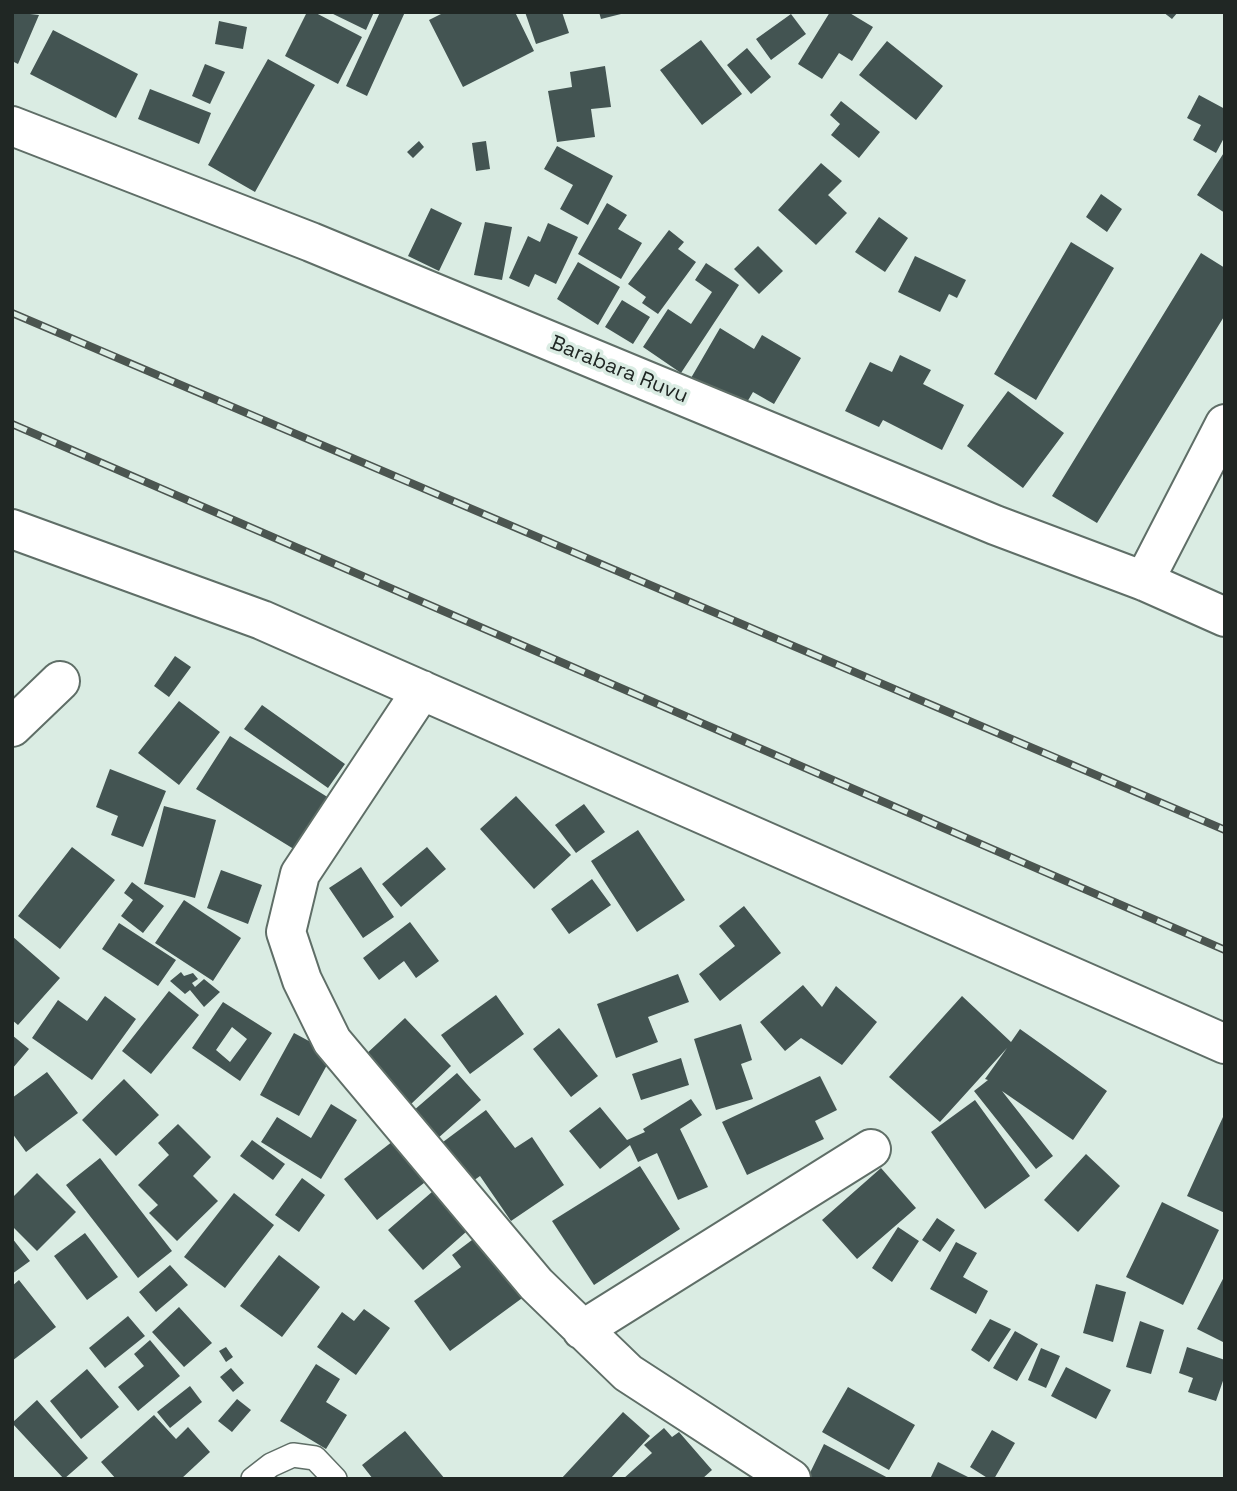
<!DOCTYPE html>
<style>
body{margin:0}
#map{position:relative;width:1237px;height:1491px;overflow:hidden;background:#daece3;font-family:"Space Grotesk",sans-serif}
canvas{display:block}
.frame{position:absolute;inset:0;border:14px solid #202724;pointer-events:none}
</style>
<div id="map">
<canvas width="1237" height="1491"></canvas>
<div class="frame"></div>
</div>
<script>
const ctx = document.querySelector('canvas').getContext('2d');
ctx.lineJoin = 'round';
function fillPath(path, color) { ctx.fillStyle = color; ctx.fill(path, 'evenodd'); }
const shape = rows => new Path2D(rows.map(r => 'M' + r).join(''));
function strokePath(path, color, width, dash) { ctx.strokeStyle = color; ctx.lineWidth = width; ctx.lineCap = dash ? 'butt' : 'round'; ctx.setLineDash(dash || []); ctx.stroke(path); }
function write(font, color, halo, rows, align = 'center') {
  ctx.font = font + ' "Space Grotesk",sans-serif'; ctx.lineWidth = 7; ctx.setLineDash([]); ctx.textBaseline = 'middle'; ctx.strokeStyle = halo; ctx.fillStyle = color; for (const [text, x, y, turn = 0] of rows) {
    ctx.save(); ctx.translate(x, y); ctx.rotate((+turn || 0) * Math.PI / 180); ctx.textAlign = isNaN(turn) ? turn : align; if (halo) ctx.strokeText(text, 0, 0); ctx.fillText(text, 0, 0); ctx.restore();
  }
}
const building = shape([
 [12,12,39,15,18,64,12,61],
 [307,12,314,12,362,37,338,84,285,56],
 [329,12,374,12,366,30],
 [380,12,405,12,367,96,346,86],
 [445,12,515,12,534,51,463,87,429,20],
 [525,12,562,12,569,33,536,44],
 [599,12,625,12,625,13,601,19],
 [830,12,848,12,873,27,852,61,839,53,822,79,798,64],
 [1163,12,1178,12,1172,19],
 [791,14,806,34,771,60,756,39],
 [219,21,247,27,243,49,215,44],
 [53,30,138,74,116,118,30,74],
 [701,40,742,94,702,125,660,70],
 [887,41,943,86,916,120,859,75],
 [747,48,771,77,751,94,727,65],
 [268,59,315,85,255,192,208,165],
 [205,64,225,72,210,104,192,96],
 [605,66,611,107,591,109,595,137,557,142,548,91,572,87,570,72],
 [150,89,211,113,199,144,138,119],
 [1199,95,1225,109,1225,136,1216,153,1193,140,1201,125,1187,118],
 [841,101,880,132,859,158,831,135,840,124,830,115],
 [419,141,424,147,413,158,407,152],
 [486,141,490,169,476,171,472,143],
 [557,146,613,176,588,225,560,209,573,185,544,169],
 [1225,151,1225,213,1197,195],
 [821,163,842,181,828,195,847,213,816,245,778,210],
 [1101,194,1122,209,1107,232,1086,217],
 [607,203,627,215,618,229,642,243,621,279,578,254],
 [431,208,462,223,439,271,408,256],
 [879,217,908,238,885,272,855,252],
 [485,222,512,227,502,280,474,275],
 [548,223,578,237,556,284,535,274,529,287,509,278,528,236,540,242],
 [669,230,684,242,678,249,696,262,658,314,642,303,646,297,628,284],
 [1071,242,1114,268,1036,400,994,374],
 [758,246,783,271,759,294,734,269],
 [1201,253,1225,268,1225,315,1097,523,1052,496],
 [915,256,966,280,957,298,949,294,940,312,898,292],
 [578,262,620,287,598,325,557,299],
 [706,263,739,285,681,373,643,347,668,309,691,324,712,292,695,280],
 [622,300,650,317,633,344,605,327],
 [720,328,754,349,762,335,801,358,774,404,753,392,743,409,691,378],
 [900,355,931,370,923,384,964,405,942,450,883,420,879,427,845,411,870,362,892,372],
 [1008,391,1064,433,1023,488,967,446],
 [175,656,191,667,169,697,154,686],
 [179,701,220,732,179,785,138,753],
 [262,705,345,764,328,788,244,729],
 [230,736,329,798,297,851,196,789],
 [110,769,166,791,143,847,111,835,118,816,96,807],
 [516,796,571,855,534,889,480,829],
 [584,804,605,832,576,853,555,825],
 [164,806,216,820,195,898,144,884],
 [638,830,685,900,637,932,591,861],
 [72,847,115,880,60,949,18,916],
 [427,847,446,869,401,907,382,884],
 [361,867,394,917,363,938,329,888],
 [221,870,262,885,248,924,207,908],
 [592,879,611,905,569,934,551,909],
 [132,882,164,906,143,933,121,916,133,900,124,893],
 [184,900,241,938,213,981,155,943],
 [744,906,781,953,720,1001,699,974,735,946,719,926],
 [410,922,439,961,416,978,404,961,379,980,363,958],
 [119,923,176,960,158,986,102,949],
 [12,936,60,978,18,1025,12,1020],
 [181,972,184,976,193,973,198,979,192,983,195,987,204,979,220,992,204,1007,190,990,185,994,170,981],
 [678,974,689,1002,648,1017,658,1042,616,1058,597,1004],
 [803,985,822,1007,836,986,877,1022,842,1065,801,1038,785,1051,760,1022],
 [169,991,199,1015,151,1074,122,1051],
 [496,995,524,1034,470,1074,441,1035],
 [105,996,136,1019,92,1080,32,1038,58,1000,87,1021],
 [962,996,1011,1042,1020,1029,1107,1091,1073,1140,1002,1091,1053,1156,1036,1169,974,1091,988,1080,985,1079,1007,1048,940,1122,889,1077],
 [223,1002,272,1033,240,1081,192,1048],
 [232,1027,247,1039,230,1062,216,1050],
 [405,1018,451,1066,410,1105,364,1056],
 [741,1024,752,1060,741,1064,753,1099,716,1110,694,1039],
 [559,1028,598,1076,571,1097,533,1049],
 [294,1033,333,1054,299,1116,260,1095],
 [12,1035,29,1049,12,1069],
 [681,1058,689,1085,641,1100,632,1074],
 [47,1072,78,1113,26,1152,12,1133,12,1098],
 [457,1073,481,1100,437,1139,413,1111],
 [820,1076,837,1110,815,1121,824,1139,747,1175,722,1122],
 [124,1079,159,1115,116,1156,82,1120],
 [691,1099,702,1115,680,1129,708,1187,678,1200,657,1153,638,1162,630,1145,600,1169,569,1131,600,1107,627,1140,645,1132,643,1129],
 [975,1100,1030,1176,985,1209,931,1132],
 [331,1104,357,1120,321,1179,261,1142,277,1117,311,1138],
 [486,1110,515,1148,532,1137,564,1185,511,1221,480,1176,473,1181,443,1142],
 [1223,1117,1225,1118,1225,1213,1187,1196],
 [178,1124,211,1157,193,1176,218,1201,177,1241,149,1213,158,1205,138,1185,169,1155,158,1143],
 [397,1138,429,1179,377,1220,344,1179],
 [252,1140,285,1164,273,1180,240,1156],
 [1086,1154,1120,1186,1078,1232,1044,1200],
 [100,1158,172,1251,138,1278,66,1185],
 [640,1166,680,1229,594,1285,552,1221],
 [881,1168,916,1208,857,1259,822,1220],
 [37,1173,76,1212,37,1251,12,1226,12,1198],
 [302,1178,325,1195,299,1232,275,1215],
 [440,1185,475,1224,423,1270,388,1230],
 [234,1193,274,1225,225,1288,184,1257],
 [1162,1202,1219,1230,1183,1305,1126,1277],
 [937,1218,955,1230,940,1252,922,1240],
 [898,1227,919,1241,892,1282,872,1268],
 [85,1233,118,1277,87,1300,54,1256],
 [480,1234,525,1296,450,1351,414,1301,461,1267,452,1255],
 [12,1238,30,1261,12,1274],
 [956,1242,977,1253,963,1277,988,1291,976,1314,930,1289],
 [279,1255,320,1287,282,1337,240,1306],
 [170,1265,188,1285,156,1312,139,1292],
 [1225,1275,1225,1343,1197,1329],
 [19,1280,56,1327,12,1361,12,1286],
 [1096,1284,1126,1292,1113,1342,1083,1333],
 [179,1307,212,1343,184,1367,152,1332],
 [364,1309,390,1328,356,1375,317,1347,342,1312,354,1321],
 [128,1316,145,1336,105,1368,89,1348],
 [990,1319,1011,1329,989,1362,971,1350],
 [1140,1321,1164,1330,1151,1374,1126,1367],
 [1015,1331,1038,1344,1017,1381,993,1368],
 [150,1340,180,1376,138,1411,118,1387,144,1366,134,1354],
 [226,1347,233,1357,226,1362,219,1351],
 [1187,1347,1225,1360,1225,1375,1216,1401,1188,1392,1193,1378,1179,1373],
 [1041,1348,1060,1356,1046,1388,1028,1380],
 [316,1364,340,1379,326,1402,347,1415,326,1449,280,1421],
 [1066,1367,1111,1390,1096,1419,1051,1396],
 [231,1368,244,1383,233,1392,220,1377],
 [87,1369,119,1407,81,1439,50,1401],
 [190,1386,202,1402,170,1428,157,1412],
 [848,1387,915,1425,889,1470,822,1432],
 [237,1399,251,1410,232,1432,218,1421],
 [37,1400,88,1458,64,1479,12,1423],
 [623,1412,650,1436,610,1479,561,1479],
 [154,1415,176,1439,188,1427,210,1452,181,1479,116,1479,101,1462],
 [664,1428,672,1437,679,1432,712,1470,702,1479,623,1479,652,1453,644,1445],
 [992,1430,1015,1443,994,1479,989,1479,970,1467],
 [405,1431,445,1479,373,1479,362,1465],
 [824,1444,890,1479,807,1479],
 [938,1462,972,1479,930,1479]
]);
const lane = shape([
 [253,1479,271,1465,293,1455,315,1458,335,1479]
]);
const street = shape([
 [12,126,311,242,995,525,1144,581,1225,617],
 [12,529,262,620,1225,1044],
 [1144,581,1225,424],
 [422,690,300,874,286,932,302,980,332,1041,536,1284,628,1373,791,1479],
 [12,727,60,681],
 [582,1330,871,1149]
]);
const rail = shape([
 [12,313,1225,830],
 [12,424,1225,950]
]);
const streetNames = [
 ["Barabara Ruvu",619,370,22]
];
fillPath(building, '#435452');
strokePath(lane, '#5f6e67', 26);
strokePath(street, '#5f6e67', 42);
strokePath(lane, '#fff', 23);
strokePath(street, '#fff', 38);
strokePath(rail, '#4b5550', 8);
strokePath(rail, '#daece3', 5, [16]);
write('21px', '#202724', '#daece3', streetNames);
</script>
